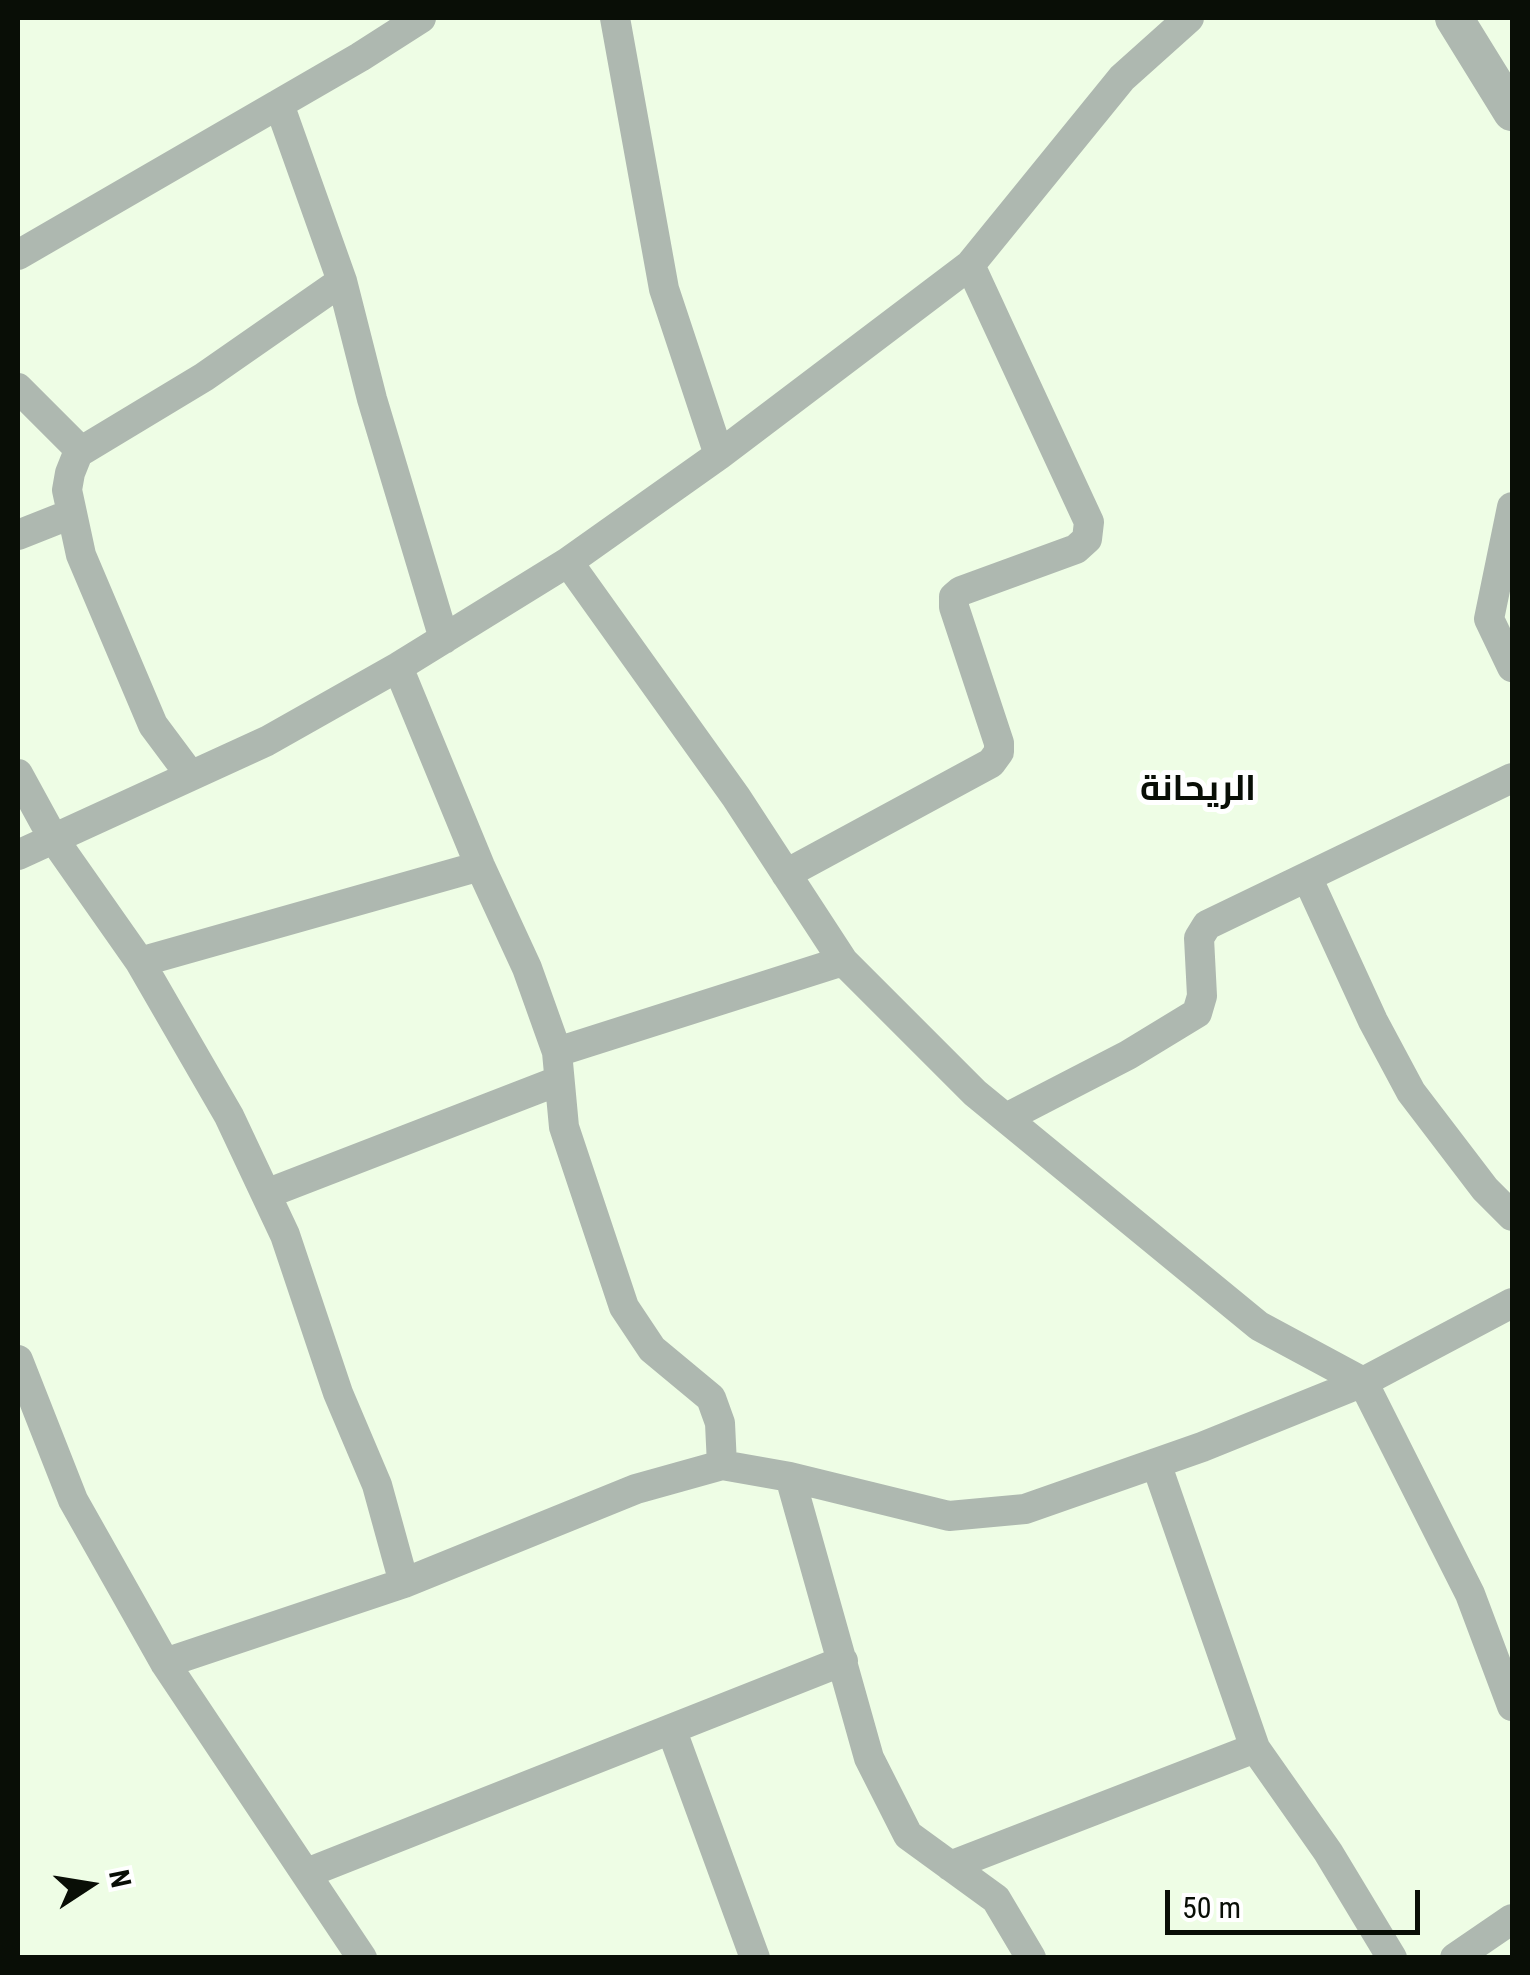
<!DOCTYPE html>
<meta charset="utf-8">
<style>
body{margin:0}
#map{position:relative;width:1530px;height:1975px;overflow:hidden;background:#eefde5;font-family:"Roboto Condensed",sans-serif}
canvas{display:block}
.frame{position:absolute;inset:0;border:20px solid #090e06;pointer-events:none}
.north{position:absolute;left:40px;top:1835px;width:100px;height:100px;-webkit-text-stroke:8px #fff;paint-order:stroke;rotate:78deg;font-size:28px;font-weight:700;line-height:40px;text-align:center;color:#090e06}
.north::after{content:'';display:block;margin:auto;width:35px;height:45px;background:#090e06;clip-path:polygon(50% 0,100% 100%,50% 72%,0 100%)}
.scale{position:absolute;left:1165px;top:1890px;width:255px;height:45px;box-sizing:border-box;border:5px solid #090e06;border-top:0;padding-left:12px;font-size:30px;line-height:35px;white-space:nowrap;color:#090e06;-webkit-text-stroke:8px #fff;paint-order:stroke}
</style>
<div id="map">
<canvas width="1530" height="1975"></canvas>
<div class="frame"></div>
<div class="north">N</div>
<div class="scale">50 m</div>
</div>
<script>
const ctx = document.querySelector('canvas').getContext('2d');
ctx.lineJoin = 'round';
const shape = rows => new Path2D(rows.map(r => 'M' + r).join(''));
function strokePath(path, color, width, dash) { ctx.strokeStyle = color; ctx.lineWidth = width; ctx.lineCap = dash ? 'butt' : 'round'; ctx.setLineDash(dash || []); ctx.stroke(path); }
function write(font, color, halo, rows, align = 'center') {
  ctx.font = font + ' "Roboto Condensed",Cairo,sans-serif'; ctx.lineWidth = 10; ctx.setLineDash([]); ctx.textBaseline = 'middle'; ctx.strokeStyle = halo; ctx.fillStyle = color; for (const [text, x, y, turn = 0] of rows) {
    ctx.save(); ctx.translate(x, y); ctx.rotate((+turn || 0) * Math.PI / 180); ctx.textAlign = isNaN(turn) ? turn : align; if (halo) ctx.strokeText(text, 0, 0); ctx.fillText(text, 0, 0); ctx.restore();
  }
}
const minor = shape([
 [615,18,664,289,719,455],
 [279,104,342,281,372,399,444,639],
 [18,255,360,57,421,18],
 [18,388,75,445,78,453],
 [1512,507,1489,619,1512,667],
 [18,535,71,514],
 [568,562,736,797,843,961,975,1093,1259,1326,1363,1382,1470,1594,1512,1706],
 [398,667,480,866,527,968,557,1052,564,1127,624,1307,652,1349,711,1398,720,1423,722,1465],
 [18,774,53,838,140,962,229,1116,285,1235,338,1393,377,1485,404,1583],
 [191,776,153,725,81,555,67,490,70,473,78,453,204,377,342,281],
 [18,855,267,741,398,667,568,562,719,455,970,265,1122,78,1189,18],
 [786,874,991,763,999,752,999,743,954,607,954,597,961,591,1076,549,1087,539,1089,522,970,265],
 [1307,877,1373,1021,1411,1092,1485,1189,1512,1216],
 [140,962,480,866],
 [557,1052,843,961],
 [1006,1118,1128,1055,1197,1013,1202,996,1199,938,1207,925,1512,778],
 [266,1194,558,1081],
 [18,1360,73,1500,165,1663,362,1958],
 [1156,1463,1255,1748,1328,1852,1392,1958],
 [790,1477,869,1758,908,1835,996,1899,1031,1958],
 [165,1663,404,1583,636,1489,722,1465,790,1477,949,1516,1025,1509,1202,1447,1363,1382,1512,1303],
 [672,1731,755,1958],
 [950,1866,1255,1748],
 [307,1873,843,1661],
 [1455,1958,1512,1919]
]);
const tertiary = shape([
 [1454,18,1512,112]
]);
const quarterNames = [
 ["الريحانة",1198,791]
];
strokePath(minor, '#aeb8b0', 30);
strokePath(tertiary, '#aeb8b0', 38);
write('bold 35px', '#090e06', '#fff', quarterNames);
</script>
